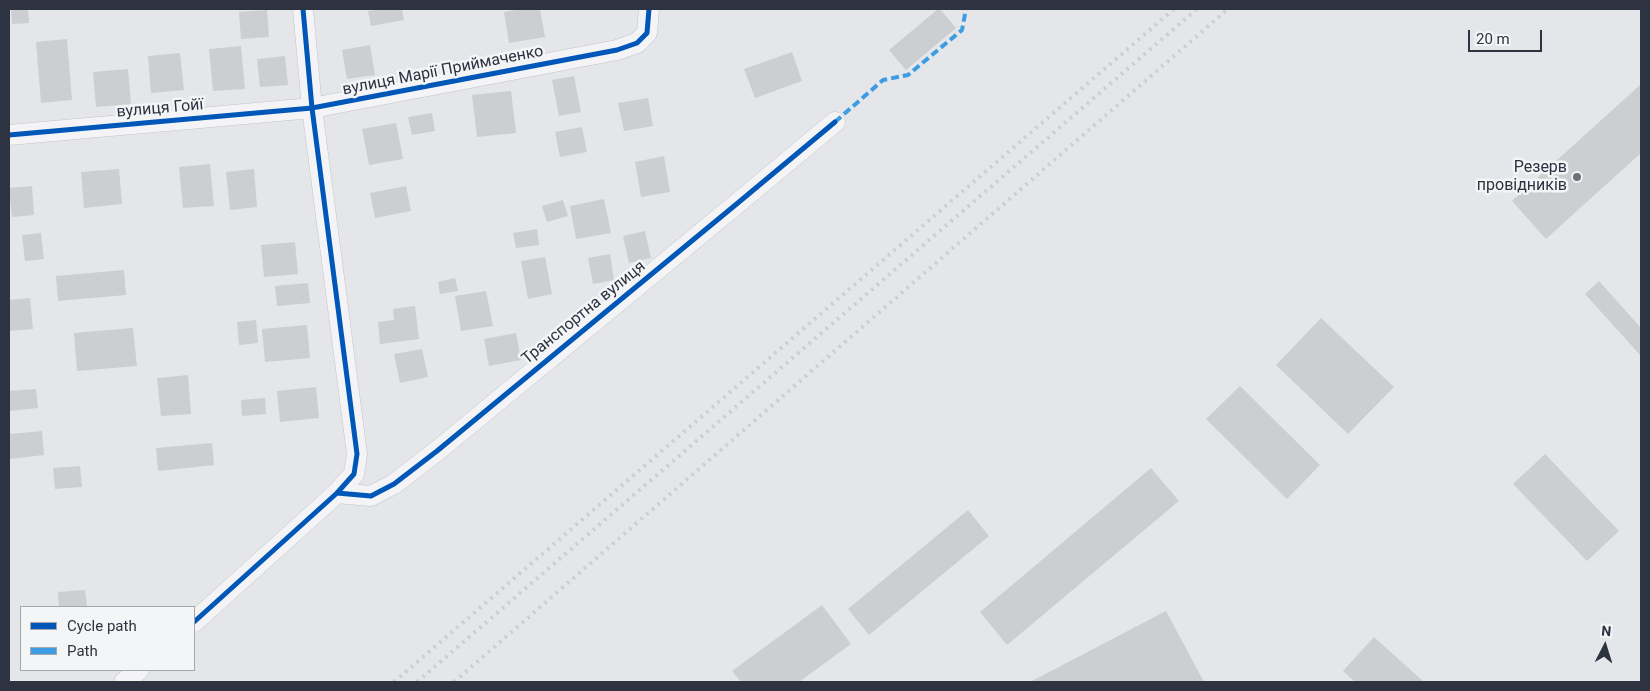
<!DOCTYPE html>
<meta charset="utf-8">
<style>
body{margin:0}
#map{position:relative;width:1650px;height:691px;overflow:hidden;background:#e4e6e9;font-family:Roboto,sans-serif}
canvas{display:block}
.frame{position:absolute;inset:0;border:10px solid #2d3340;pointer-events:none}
.legend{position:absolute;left:20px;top:606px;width:175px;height:65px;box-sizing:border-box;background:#f3f5f7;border:1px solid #a4a7ae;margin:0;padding:6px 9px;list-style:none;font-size:15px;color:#2d3340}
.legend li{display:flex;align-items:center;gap:10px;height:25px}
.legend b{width:25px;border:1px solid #a4a7ae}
.north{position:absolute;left:1580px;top:621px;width:50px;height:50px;-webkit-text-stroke:4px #f3f5f7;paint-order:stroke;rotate:5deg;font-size:14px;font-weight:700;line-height:20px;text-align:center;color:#2d3340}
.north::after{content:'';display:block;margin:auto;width:18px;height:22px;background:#2d3340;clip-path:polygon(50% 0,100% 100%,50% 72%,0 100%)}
.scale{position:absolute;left:1468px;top:30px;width:74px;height:22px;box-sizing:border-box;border:2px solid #2d3340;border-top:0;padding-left:6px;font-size:15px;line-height:18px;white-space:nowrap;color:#2d3340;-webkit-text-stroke:4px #f3f5f7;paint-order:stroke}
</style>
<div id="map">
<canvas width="1650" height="691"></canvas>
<div class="frame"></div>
<ul class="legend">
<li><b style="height:6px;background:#0057b8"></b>Cycle path</li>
<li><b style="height:6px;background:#3d9de3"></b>Path</li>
</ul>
<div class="north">N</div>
<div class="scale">20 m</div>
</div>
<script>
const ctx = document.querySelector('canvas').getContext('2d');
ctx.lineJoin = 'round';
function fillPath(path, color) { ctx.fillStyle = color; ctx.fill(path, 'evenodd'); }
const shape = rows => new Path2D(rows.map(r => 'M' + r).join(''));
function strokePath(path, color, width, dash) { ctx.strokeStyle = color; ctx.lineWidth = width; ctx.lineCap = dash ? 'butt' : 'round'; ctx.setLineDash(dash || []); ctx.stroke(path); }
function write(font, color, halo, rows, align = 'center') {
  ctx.font = font + ' Roboto,sans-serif'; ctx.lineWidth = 5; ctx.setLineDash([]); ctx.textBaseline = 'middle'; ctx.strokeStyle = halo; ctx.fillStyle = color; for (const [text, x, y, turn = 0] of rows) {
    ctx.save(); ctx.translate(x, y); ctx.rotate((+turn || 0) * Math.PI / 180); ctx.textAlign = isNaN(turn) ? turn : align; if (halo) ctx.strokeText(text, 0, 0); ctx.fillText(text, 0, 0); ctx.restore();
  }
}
const building = shape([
 [11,9,28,9,29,23,12,24],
 [381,9,402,9,404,20,371,26,368,11],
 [522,9,540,9,545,37,509,43,504,12],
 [938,9,940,9,956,28,906,70,889,50],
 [267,10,269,37,241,39,239,12],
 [67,39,72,100,41,103,36,42],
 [370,45,375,75,347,79,342,50],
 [241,46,245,89,213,91,209,49],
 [792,52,802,81,755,98,744,69],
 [180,53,184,90,151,93,148,56],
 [285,56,288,85,260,87,257,59],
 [128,69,131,104,96,107,93,72],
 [574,76,581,112,559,116,552,80],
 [1641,84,1641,153,1546,239,1512,201],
 [511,91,516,133,477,137,472,95],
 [648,98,653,126,624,131,618,103],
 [432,113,435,131,412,135,408,117],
 [396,123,403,159,369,165,362,129],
 [582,127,587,152,560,157,555,132],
 [664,156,670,192,641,197,635,162],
 [210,164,214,206,183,208,179,167],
 [119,169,122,204,84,208,81,172],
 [254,169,257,207,230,210,226,172],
 [32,186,34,215,12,217,9,188],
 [406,186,411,211,375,218,370,193],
 [604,199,611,233,576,239,570,206],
 [563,200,568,216,547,222,542,206],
 [537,229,539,245,516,248,513,233],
 [645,231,651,258,629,263,623,236],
 [41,233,44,259,25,261,22,235],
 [295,242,298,274,264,277,261,245],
 [610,254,614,280,593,284,588,258],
 [545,257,552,294,528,299,521,261],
 [124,270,126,295,58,301,56,276],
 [455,278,458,291,440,294,438,282],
 [1599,281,1641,328,1641,356,1585,294],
 [308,283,310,303,277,306,275,286],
 [486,291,493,326,461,331,455,296],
 [30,298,33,329,9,331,9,300],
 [415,306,419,339,380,344,378,322,394,320,393,309],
 [1321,318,1394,387,1348,434,1276,365],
 [256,320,258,343,239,345,237,322],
 [307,325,310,358,265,362,262,329],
 [133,328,137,366,77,371,74,333],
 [516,333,521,360,489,366,484,339],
 [422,349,428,377,400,383,394,354],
 [188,375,191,414,161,416,157,378],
 [1240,386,1320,465,1287,499,1206,419],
 [316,387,319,418,280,422,277,391],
 [36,389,38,408,9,411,9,391],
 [265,398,266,414,242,416,241,400],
 [42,431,44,455,9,459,9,434],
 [212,443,214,465,158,471,156,448],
 [1545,454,1619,531,1587,561,1513,484],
 [80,466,82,487,55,489,53,468],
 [1151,468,1179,501,1007,645,980,612],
 [968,510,989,536,869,635,848,609],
 [85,590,87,607,59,607,58,592],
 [822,605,851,644,799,682,741,682,732,671],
 [1166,611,1204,682,1030,682],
 [1374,637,1424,682,1355,682,1343,671]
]);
const street = shape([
 [303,9,312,108,617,50,637,43,647,33,649,9],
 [9,135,312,108,357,454,354,474,337,493,194,622],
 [337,493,371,496,394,484,437,451,739,202,835,122],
 [124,682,139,670]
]);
const rail = shape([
 [394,682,1174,9],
 [417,682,1197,9],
 [454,682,1228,9]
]);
const quiet = shape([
 [835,122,883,80,908,75,962,30,966,9]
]);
const cycleway = shape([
 [303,9,312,108,617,50,637,43,647,33,649,9],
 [9,135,312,108,357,454,354,474,337,493,194,622],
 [337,493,371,496,394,484,437,451,739,202,835,122]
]);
const markers = [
 [1577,177,5,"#6d727b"]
];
const streetNames = [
 ["вулиця Марії Приймаченко",443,71,-11],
 ["вулиця Гойї",160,109,-5],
 ["Транспортна вулиця",584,313,-39]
];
const poiNames = [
 ["Резерв",1567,168],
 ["провідників",1567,186]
];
fillPath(building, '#cdced1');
strokePath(street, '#c3c4c7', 21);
strokePath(street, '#f4f4f6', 20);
strokePath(rail, '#cdced1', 4, [2.5, 5]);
strokePath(quiet, '#3d9de3', 4, [8, 4]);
strokePath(cycleway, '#0057b8', 5);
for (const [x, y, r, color] of markers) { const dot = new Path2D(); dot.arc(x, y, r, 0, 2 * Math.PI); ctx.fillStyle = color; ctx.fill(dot); strokePath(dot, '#f3f5f7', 2); }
write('16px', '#2d3340', '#f3f5f7', streetNames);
write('16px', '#2d3340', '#f3f5f7', poiNames, 'right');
</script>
